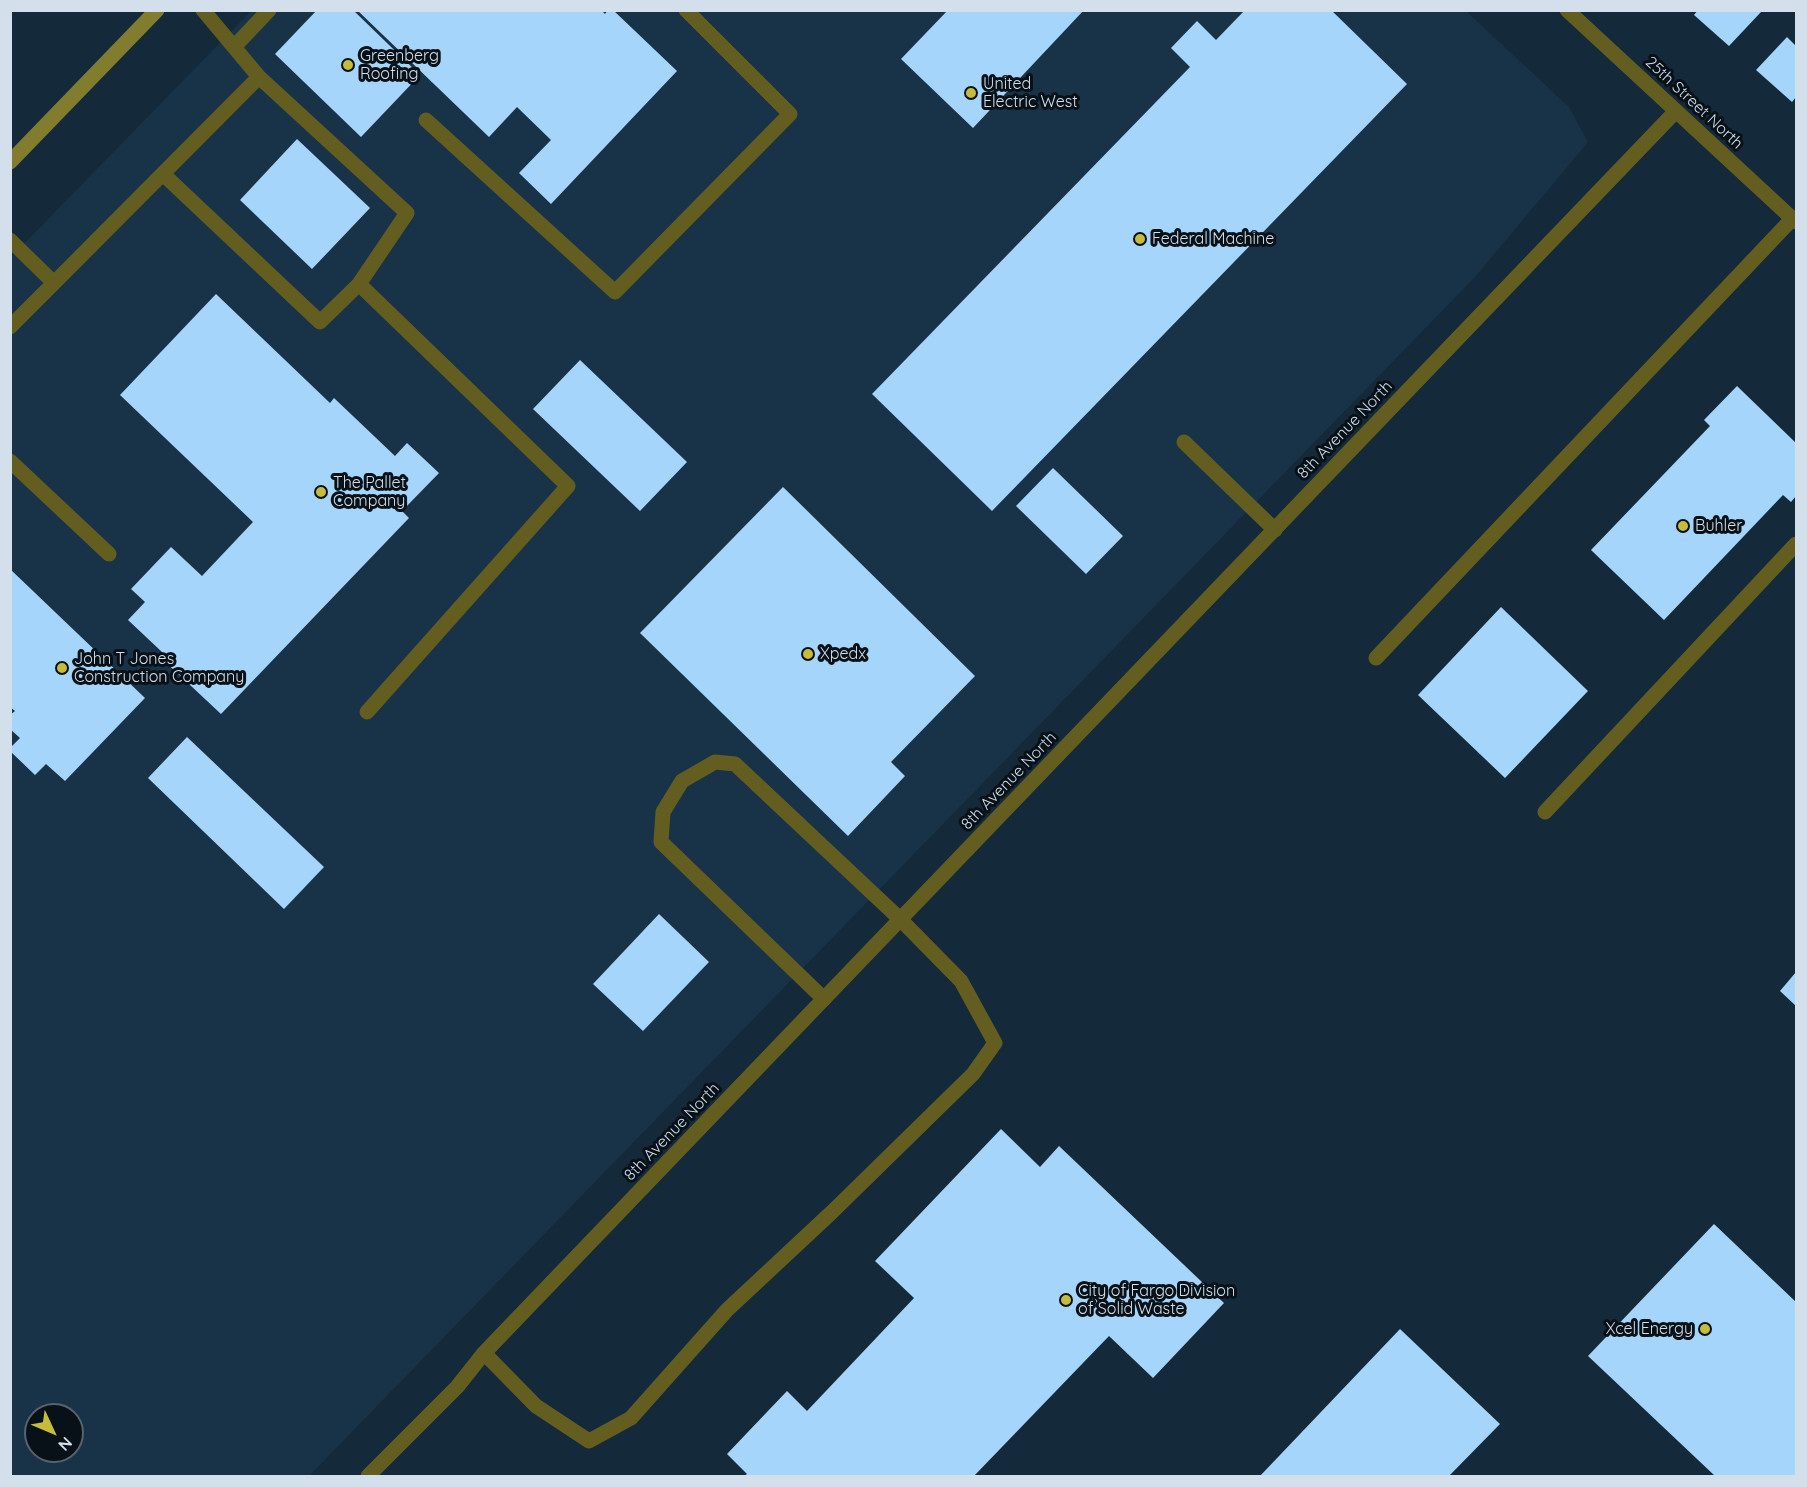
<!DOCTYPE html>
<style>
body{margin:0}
#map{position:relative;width:1807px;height:1487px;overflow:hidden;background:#142939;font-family:Quicksand,sans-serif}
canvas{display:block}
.frame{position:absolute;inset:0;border:12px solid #d3dfea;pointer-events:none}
.north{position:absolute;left:24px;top:1403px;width:60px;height:60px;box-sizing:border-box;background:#081118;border:2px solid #59636c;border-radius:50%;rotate:134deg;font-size:16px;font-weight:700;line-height:24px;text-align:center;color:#d3dfea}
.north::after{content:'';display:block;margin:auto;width:21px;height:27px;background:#c6bc3c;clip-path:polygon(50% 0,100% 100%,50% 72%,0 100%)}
</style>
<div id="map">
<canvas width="1807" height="1487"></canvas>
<div class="frame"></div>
<div class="north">N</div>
</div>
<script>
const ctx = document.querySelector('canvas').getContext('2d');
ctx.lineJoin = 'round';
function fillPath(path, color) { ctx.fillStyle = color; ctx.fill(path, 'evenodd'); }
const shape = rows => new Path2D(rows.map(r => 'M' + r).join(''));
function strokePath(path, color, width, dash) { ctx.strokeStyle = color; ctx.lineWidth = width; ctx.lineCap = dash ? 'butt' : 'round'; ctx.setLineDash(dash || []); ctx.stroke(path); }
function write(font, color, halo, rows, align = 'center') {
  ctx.font = font + ' Quicksand,sans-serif'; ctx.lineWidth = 6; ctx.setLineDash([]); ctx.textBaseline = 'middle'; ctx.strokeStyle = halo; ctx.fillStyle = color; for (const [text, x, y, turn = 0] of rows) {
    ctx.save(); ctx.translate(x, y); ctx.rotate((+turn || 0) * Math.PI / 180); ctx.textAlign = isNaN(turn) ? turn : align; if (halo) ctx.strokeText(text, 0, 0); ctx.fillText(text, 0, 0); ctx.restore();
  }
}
const built = shape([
 [251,11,1466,11,1569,107,1588,142,1475,277,309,1476,11,1476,10,258],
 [36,1415,72,1415,72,1451,36,1451]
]);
const building = shape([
 [317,10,353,10,420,75,361,137,275,54],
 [357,10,601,10,605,14,608,10,613,10,677,71,551,204,519,173,551,140,517,107,489,137],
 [948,10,1084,10,973,128,901,59],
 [1245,10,1331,10,1407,84,992,511,872,394,1190,67,1171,48,1197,21,1216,40],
 [1698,10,1759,10,1761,12,1729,46,1694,15],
 [1787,37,1796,46,1796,97,1792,102,1756,70],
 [297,139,370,208,312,269,240,200],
 [216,294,330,403,334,398,395,456,407,443,439,473,402,511,409,518,221,714,159,656,162,652,128,620,145,602,131,589,171,547,202,576,253,522,120,395],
 [580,360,687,462,640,511,533,409],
 [1737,386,1796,443,1796,496,1791,502,1783,495,1664,620,1591,550,1710,426,1704,420],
 [1053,468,1123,536,1086,574,1016,506],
 [783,487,975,676,891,762,905,776,848,836,640,633],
 [10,569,145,698,65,781,46,764,35,775,10,751,10,748,20,738,10,729,10,715,15,711,10,707],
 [1501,607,1588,691,1505,778,1418,695],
 [187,737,324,867,284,909,148,778],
 [659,914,709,962,643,1031,593,984],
 [1796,972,1796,1006,1780,991],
 [1001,1129,1040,1167,1059,1146,1224,1303,1153,1378,1109,1336,974,1476,744,1476,747,1474,727,1454,787,1391,807,1411,914,1298,875,1261],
 [1714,1224,1796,1302,1796,1476,1715,1476,1588,1356],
 [1400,1329,1500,1424,1449,1476,1260,1476]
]);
const service = shape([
 [234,47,269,10],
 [259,77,407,213,359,284],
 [426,120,615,292,790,114,686,10],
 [163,174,320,322,359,284,568,486,367,712],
 [10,240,54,283,259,77,203,10],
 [10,327,54,283],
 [1184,442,1275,530],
 [10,461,109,554],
 [1376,658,1793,218],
 [1545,812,1796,544],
 [484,1353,536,1406,589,1441,631,1418,727,1310,832,1212,973,1074,995,1043,961,981,900,919,735,764,715,762,682,781,663,812,661,842,824,999]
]);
const minor = shape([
 [368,1476,457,1387,484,1353,1676,111]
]);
const tertiary = shape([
 [1567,10,1796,222]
]);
const secondary = shape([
 [10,162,157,10]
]);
const markers = [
 [348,65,6,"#c6bc3c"],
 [971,93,6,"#c6bc3c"],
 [1140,239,6,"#c6bc3c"],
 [321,492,6,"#c6bc3c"],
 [1683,526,6,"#c6bc3c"],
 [808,654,6,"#c6bc3c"],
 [62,668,6,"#c6bc3c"],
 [1066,1300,6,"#c6bc3c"],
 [1705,1329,6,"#c6bc3c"]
];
const poiNames = [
 ["Greenberg",360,56],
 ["Roofing",360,74],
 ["United",983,84],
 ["Electric West",983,102],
 ["Federal Machine",1152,239],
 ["The Pallet",333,483],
 ["Company",333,501],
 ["Buhler",1695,526],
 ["Xpedx",820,654],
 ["John T Jones",74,659],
 ["Construction Company",74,677],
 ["City of Fargo Division",1078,1291],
 ["of Solid Waste",1078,1309],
 ["Xcel Energy",1693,1329,"right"]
];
const streetNames = [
 ["25th Street North",1694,103,43],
 ["8th Avenue North",1345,430,-46],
 ["8th Avenue North",1009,781,-46],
 ["8th Avenue North",672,1132,-46]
];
fillPath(built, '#183348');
fillPath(building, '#a5d5fb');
strokePath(service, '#635e20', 15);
strokePath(minor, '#635e20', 15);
strokePath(tertiary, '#635e20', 15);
strokePath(secondary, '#827c2e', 15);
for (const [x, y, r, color] of markers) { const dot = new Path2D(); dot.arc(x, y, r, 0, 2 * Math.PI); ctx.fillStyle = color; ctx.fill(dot); strokePath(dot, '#081118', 2); }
write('16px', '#d3dfea', '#081118', poiNames, 'left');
write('16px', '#d3dfea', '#081118', streetNames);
</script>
